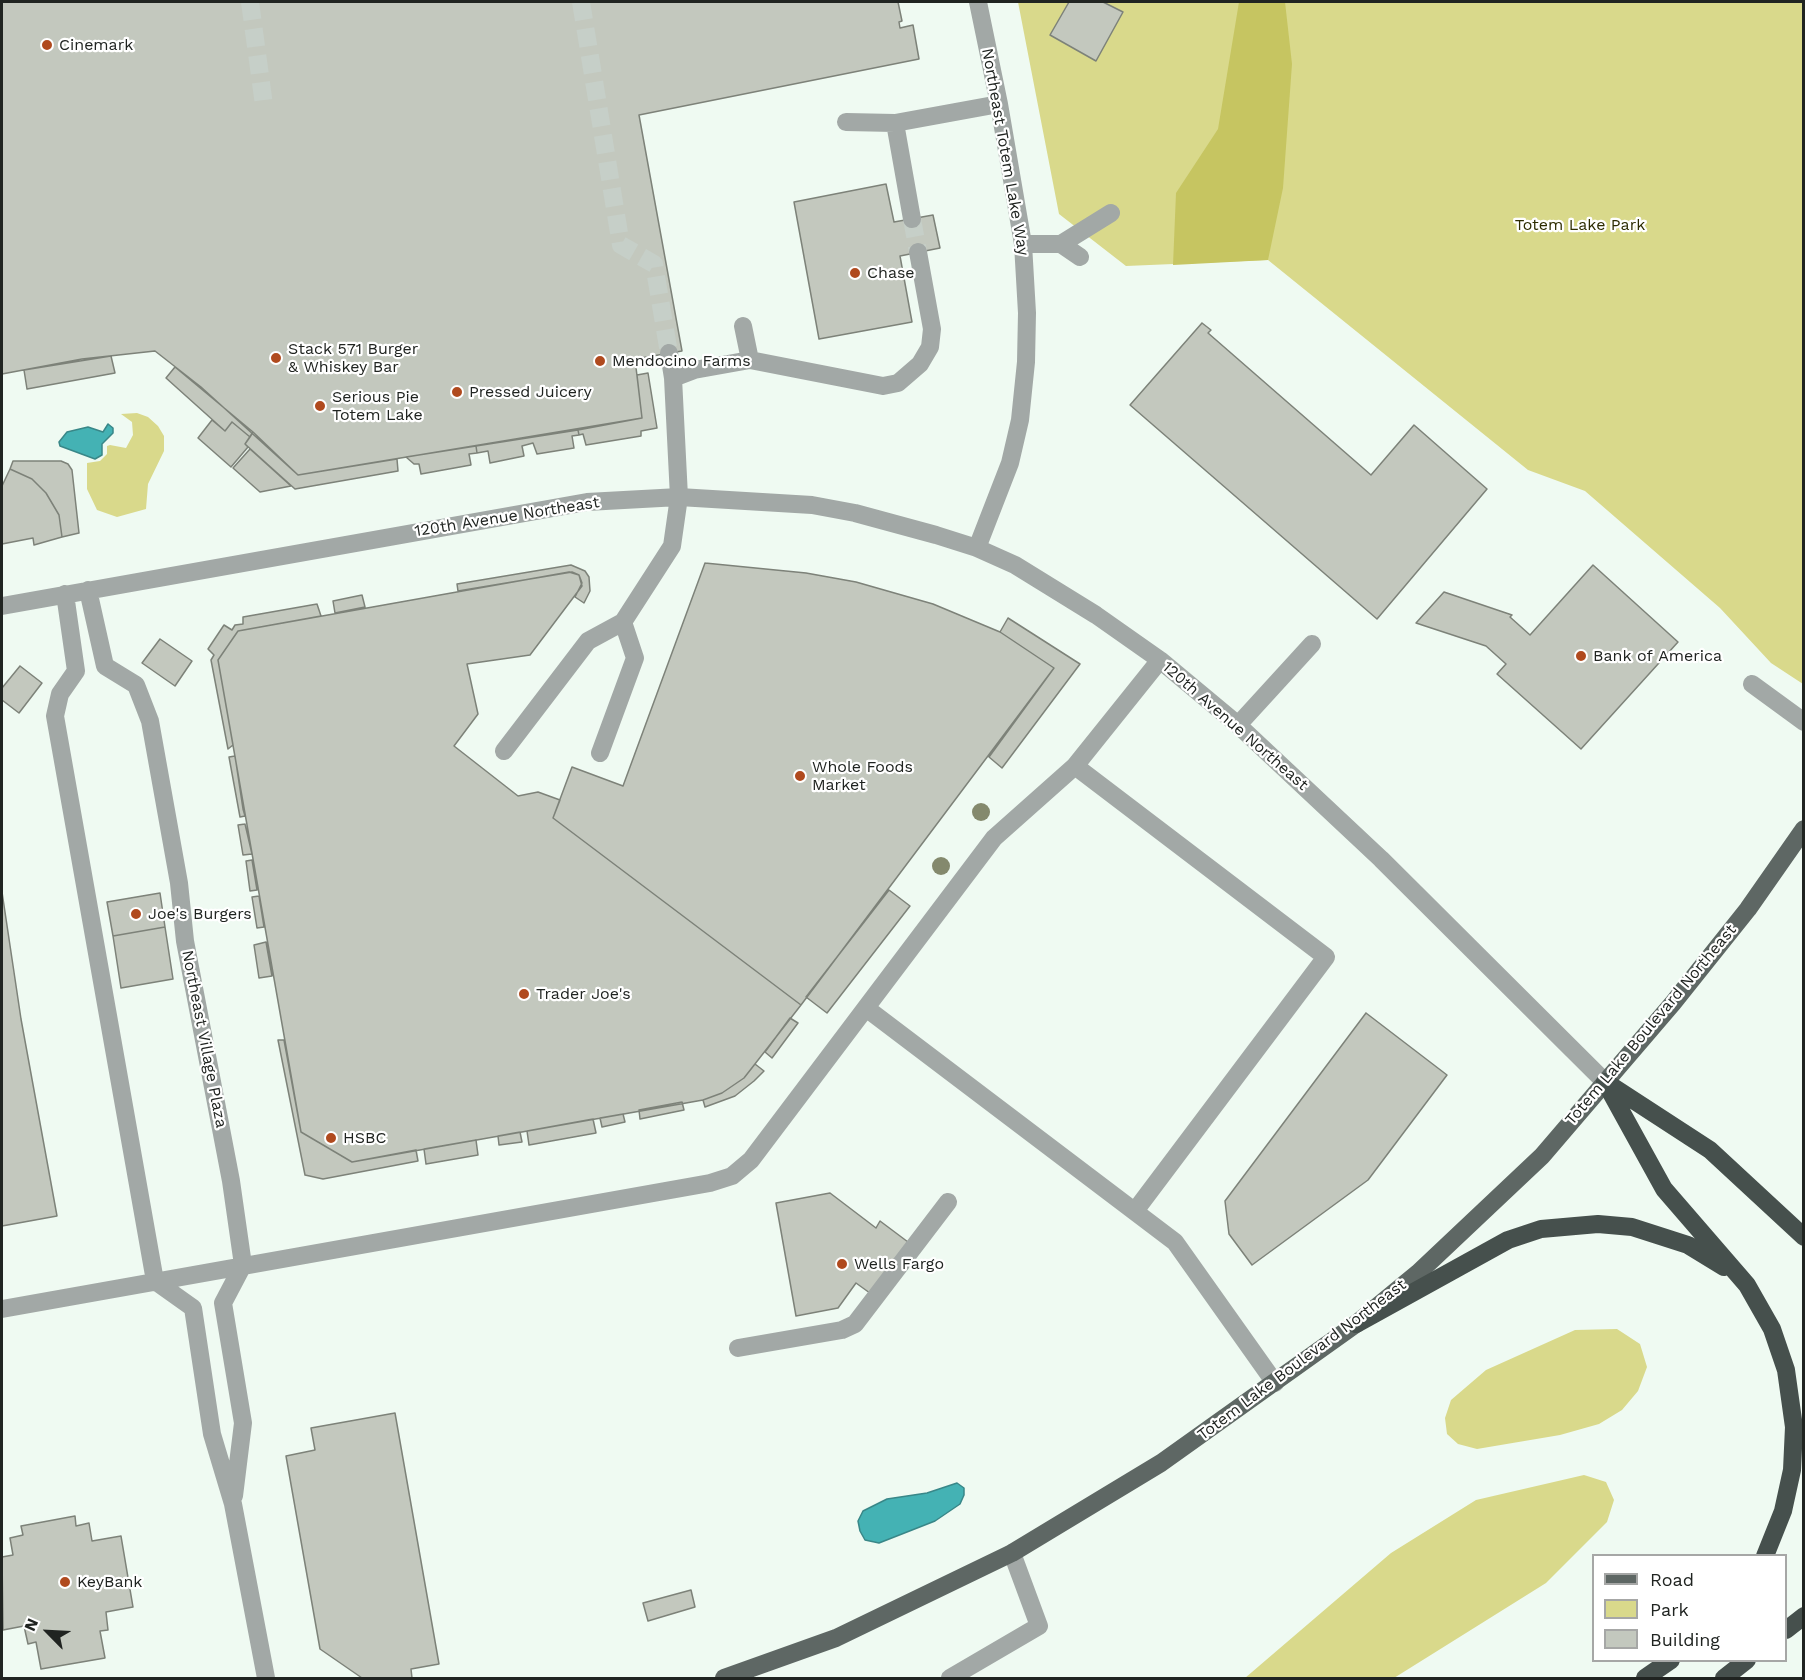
<!DOCTYPE html>
<style>
body{margin:0}
#map{position:relative;width:1805px;height:1680px;overflow:hidden;background:#effaf2;font-family:"Work Sans",sans-serif}
canvas{display:block}
.frame{position:absolute;inset:0;border:3px solid #202421;pointer-events:none}
.legend{position:absolute;left:1592px;top:1554px;width:195px;height:108px;box-sizing:border-box;background:#fff;border:2px solid #a6a7a6;margin:0;padding:8px 10px;list-style:none;font-size:18px;color:#202421}
.legend li{display:flex;align-items:center;gap:12px;height:30px}
.legend b{width:30px;border:2px solid #a6a7a6}
.north{position:absolute;left:18px;top:1602px;width:60px;height:60px;-webkit-text-stroke:4px #fff;paint-order:stroke;rotate:294deg;font-size:16px;font-weight:700;line-height:24px;text-align:center;color:#202421}
.north::after{content:'';display:block;margin:auto;width:21px;height:27px;background:#202421;clip-path:polygon(50% 0,100% 100%,50% 72%,0 100%)}
</style>
<div id="map">
<canvas width="1805" height="1680"></canvas>
<div class="frame"></div>
<ul class="legend">
<li><b style="height:8px;background:#5e6764"></b>Road</li>
<li><b style="height:16px;background:#d9d98b"></b>Park</li>
<li><b style="height:16px;background:#c3c8be"></b>Building</li>
</ul>
<div class="north">N</div>
</div>
<script>
const ctx = document.querySelector('canvas').getContext('2d');
ctx.lineJoin = 'round';
function fillPath(path, color) { ctx.fillStyle = color; ctx.fill(path, 'evenodd'); }
const shape = rows => new Path2D(rows.map(r => 'M' + r).join(''));
function strokePath(path, color, width, dash) { ctx.strokeStyle = color; ctx.lineWidth = width; ctx.lineCap = dash ? 'butt' : 'round'; ctx.setLineDash(dash || []); ctx.stroke(path); }
function write(font, color, halo, rows, align = 'center') {
  ctx.font = font + ' "Work Sans",sans-serif'; ctx.lineWidth = 4.5; ctx.setLineDash([]); ctx.textBaseline = 'middle'; ctx.strokeStyle = halo; ctx.fillStyle = color; for (const [text, x, y, turn = 0] of rows) {
    ctx.save(); ctx.translate(x, y); ctx.rotate((+turn || 0) * Math.PI / 180); ctx.textAlign = isNaN(turn) ? turn : align; if (halo) ctx.strokeText(text, 0, 0); ctx.fillText(text, 0, 0); ctx.restore();
  }
}
const green = shape([
 [1018,2,1803,2,1803,684,1771,663,1720,608,1585,491,1528,470,1268,260,1126,266,1059,214],
 [137,413,148,417,158,426,164,436,164,451,148,484,146,509,117,517,97,510,87,489,87,463,100,461,107,454,107,446,110,445,126,448,133,435,132,422,121,414],
 [1617,1329,1640,1344,1647,1367,1638,1391,1622,1410,1599,1424,1560,1435,1477,1449,1458,1444,1447,1434,1445,1418,1451,1400,1486,1370,1575,1330],
 [1584,1475,1606,1482,1614,1500,1607,1522,1546,1583,1394,1678,1245,1678,1391,1553,1476,1500]
]);
const forest = shape([
 [1239,2,1285,2,1292,64,1283,188,1268,260,1173,265,1176,193,1218,129]
]);
const water = shape([
 [108,424,113,428,113,433,102,444,102,455,95,459,60,446,59,442,67,432,88,427,103,432,108,424],
 [957,1483,964,1488,964,1495,960,1504,935,1521,879,1543,865,1540,860,1531,858,1521,863,1511,887,1499,927,1493,957,1483]
]);
const building = shape([
 [2,2,898,2,902,21,899,22,900,28,913,25,919,59,639,115,682,351,635,359,642,418,298,475,201,387,155,351,82,359,2,374,2,2],
 [1069,2,1103,2,1123,12,1096,61,1050,35,1069,2],
 [886,184,894,222,933,215,940,248,900,256,912,322,819,339,794,202,886,184],
 [1202,323,1211,330,1208,333,1371,475,1414,425,1487,489,1377,619,1130,405,1202,323],
 [111,356,115,373,27,389,24,370,111,356],
 [175,367,253,432,250,437,232,422,225,431,166,378,175,367],
 [648,373,657,428,641,431,641,436,586,445,583,434,579,435,578,430,642,418,637,375,648,373],
 [212,420,225,431,232,422,250,437,245,444,248,447,231,467,198,438,212,420],
 [578,430,579,435,572,436,574,448,537,454,533,443,522,446,524,456,490,463,488,451,477,453,476,446,578,430],
 [253,432,298,475,397,459,398,471,295,489,245,444,253,432],
 [476,446,477,453,469,454,471,465,421,474,419,464,414,464,406,457,476,446],
 [250,449,291,486,260,492,233,468,250,449],
 [13,461,61,461,68,464,72,470,79,533,62,537,59,515,46,493,32,479,10,469,13,461],
 [10,469,32,479,46,493,59,515,62,537,34,545,33,538,2,544,2,486,10,469],
 [705,563,806,573,856,582,933,604,1000,632,1054,668,801,1005,553,818,572,767,623,786,705,563],
 [571,565,585,571,589,577,590,591,584,603,575,597,582,583,579,575,572,572,458,591,457,584,571,565],
 [1593,565,1678,642,1581,749,1497,674,1506,664,1486,646,1416,623,1444,592,1512,615,1510,617,1530,635,1593,565],
 [569,572,579,575,582,586,530,655,467,664,478,714,454,746,518,796,538,792,560,800,553,818,801,1005,744,1078,722,1093,703,1100,352,1162,301,1132,218,660,238,631,569,572],
 [362,595,365,607,335,613,333,601,362,595],
 [317,604,321,616,238,631,218,660,233,745,228,749,211,660,214,655,208,649,224,625,232,630,235,625,243,624,243,617,317,604],
 [1008,618,1080,664,1002,768,989,757,1054,668,1000,632,1008,618],
 [160,639,192,661,175,686,142,663,160,639],
 [20,666,42,683,19,713,2,700,2,688,20,666],
 [235,756,243,809,245,816,240,817,229,757,235,756],
 [245,824,252,854,243,855,238,825,245,824],
 [252,860,257,890,250,891,246,861,252,860],
 [889,890,910,906,827,1013,806,997,889,890],
 [2,892,21,1019,57,1216,2,1226,2,892],
 [160,893,165,927,113,936,107,902,160,893],
 [259,896,264,927,257,928,252,897,259,896],
 [165,927,173,979,121,988,113,936,165,927],
 [266,942,272,976,259,978,254,945,266,942],
 [1366,1013,1447,1075,1368,1180,1252,1265,1229,1234,1225,1201,1366,1013],
 [790,1018,798,1023,772,1058,765,1052,790,1018],
 [278,1040,284,1040,301,1132,352,1162,416,1150,418,1161,323,1179,305,1175,278,1040],
 [755,1064,764,1071,754,1081,735,1096,705,1107,703,1100,722,1093,744,1078,755,1064],
 [682,1102,684,1110,640,1119,639,1110,682,1102],
 [623,1114,625,1122,602,1127,600,1118,623,1114],
 [593,1119,596,1133,529,1145,527,1131,593,1119],
 [520,1132,522,1142,499,1145,498,1136,520,1132],
 [476,1140,478,1155,426,1164,424,1149,476,1140],
 [830,1193,876,1228,880,1221,912,1245,874,1296,856,1283,838,1308,796,1316,776,1203,830,1193],
 [395,1413,439,1664,411,1669,412,1678,362,1678,320,1649,286,1456,315,1450,311,1428,395,1413],
 [75,1516,76,1526,89,1523,92,1541,121,1536,133,1607,106,1612,108,1630,100,1631,105,1658,41,1669,36,1642,28,1644,24,1626,3,1630,2,1557,13,1555,10,1538,23,1535,21,1526,75,1516],
 [691,1590,695,1607,648,1621,643,1603,691,1590]
]);
const minorTunnel = shape([
 [250,2,264,105],
 [581,2,621,245,654,264,669,353],
 [912,219,918,252]
]);
const minor = shape([
 [846,122,895,123,999,104],
 [895,123,912,219],
 [1023,244,1061,244,1080,257],
 [1061,244,1111,213],
 [743,326,750,360],
 [669,353,673,378],
 [977,548,1010,463,1020,420,1026,362,1027,313,1023,244,999,104,978,2],
 [88,590,105,666,136,685,150,721,179,883,185,941,231,1181,243,1265,223,1303,243,1423,234,1496],
 [65,594,76,671,60,694,55,716,155,1281,193,1308,212,1434,233,1504,266,1678],
 [2,606,587,502,679,497,812,505,855,513,936,535,977,548,1015,565,1096,615,1160,660,1238,725,1381,859,1605,1082],
 [1752,684,1804,722],
 [1238,725,1312,644],
 [504,751,588,641,623,622,672,546,679,497,673,378,694,370,750,360,883,386,898,383,920,364,930,347,932,329,918,252],
 [600,753,635,658,623,622],
 [1075,766,1326,957,1135,1211],
 [866,1008,1175,1242,1275,1383],
 [2,1309,710,1183,732,1176,751,1160,994,838,1075,766,1160,660],
 [738,1348,842,1330,855,1324,948,1202],
 [950,1678,1039,1626,1012,1553]
]);
const major = shape([
 [724,1678,836,1638,1012,1553,1161,1463,1356,1324,1418,1273,1542,1156,1673,1003,1748,909,1804,829]
]);
const highway = shape([
 [1605,1082,1664,1189,1747,1285,1772,1329,1786,1370,1794,1427,1792,1470,1783,1511,1765,1556],
 [1607,1083,1710,1150,1804,1237],
 [1356,1324,1508,1240,1541,1229,1598,1224,1632,1227,1688,1245,1724,1267],
 [1786,1630,1804,1616],
 [1645,1678,1671,1660],
 [1724,1678,1747,1660]
]);
const trees = [
 [981,812],
 [941,866]
];
const markers = [
 [47,45,6,"#b04a1e"],
 [855,273,6,"#b04a1e"],
 [276,358,6,"#b04a1e"],
 [600,361,6,"#b04a1e"],
 [457,392,6,"#b04a1e"],
 [320,406,6,"#b04a1e"],
 [1581,656,6,"#b04a1e"],
 [800,776,6,"#b04a1e"],
 [136,914,6,"#b04a1e"],
 [524,994,6,"#b04a1e"],
 [331,1138,6,"#b04a1e"],
 [842,1264,6,"#b04a1e"],
 [65,1582,6,"#b04a1e"]
];
const poiNames = [
 ["Cinemark",59,45],
 ["Chase",867,273],
 ["Stack 571 Burger",288,349],
 ["& Whiskey Bar",288,367],
 ["Mendocino Farms",612,361],
 ["Pressed Juicery",469,392],
 ["Serious Pie",332,397],
 ["Totem Lake",332,415],
 ["Bank of America",1593,656],
 ["Whole Foods",812,767],
 ["Market",812,785],
 ["Joe's Burgers",148,914],
 ["Trader Joe's",536,994],
 ["HSBC",343,1138],
 ["Wells Fargo",854,1264],
 ["KeyBank",77,1582]
];
const streetNames = [
 ["Northeast Totem Lake Way",1005,152,80],
 ["120th Avenue Northeast",507,517,-9],
 ["120th Avenue Northeast",1235,726,41],
 ["Totem Lake Boulevard Northeast",1651,1025,-50],
 ["Northeast Village Plaza",204,1039,79],
 ["Totem Lake Boulevard Northeast",1302,1360,-37]
];
const parkNames = [
 ["Totem Lake Park",1580,225]
];
fillPath(green, '#d9d98b');
fillPath(forest, '#c6c561');
fillPath(water, '#44b2b4');
strokePath(water, '#398788', 1.5);
fillPath(building, '#c3c8be');
strokePath(building, '#7d8279', 1.5);
strokePath(minorTunnel, '#c6cfc8', 18, [18, 9]);
strokePath(minor, '#a2a8a6', 18);
strokePath(major, '#5e6764', 18);
strokePath(highway, '#46504d', 18);
ctx.fillStyle = '#84896d';
for (const [x, y] of trees) { ctx.beginPath(); ctx.arc(x, y, 9, 0, 2 * Math.PI); ctx.fill(); }
for (const [x, y, r, color] of markers) { const dot = new Path2D(); dot.arc(x, y, r, 0, 2 * Math.PI); ctx.fillStyle = color; ctx.fill(dot); strokePath(dot, '#fff', 2); }
write('16px', '#202421', '#fff', poiNames, 'left');
write('16px', '#202421', '#fff', streetNames);
write('16px', '#2d2c00', '#fff', parkNames);
</script>
